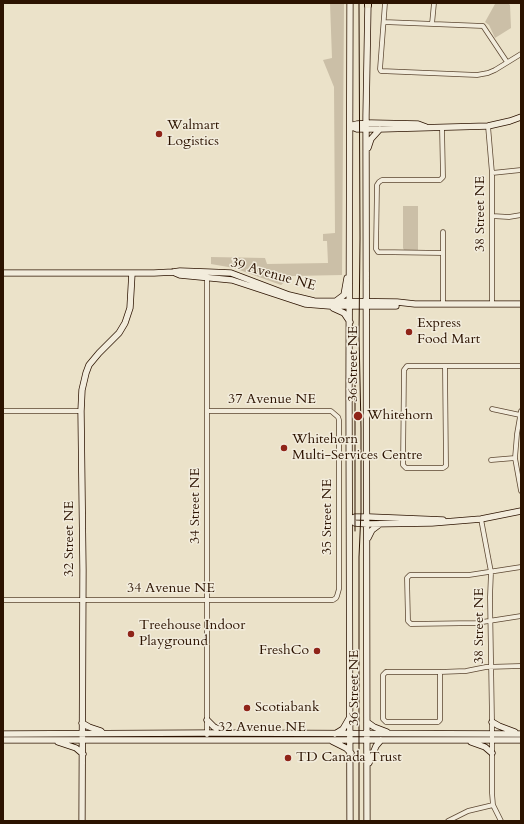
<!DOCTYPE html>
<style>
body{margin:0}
#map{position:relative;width:524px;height:824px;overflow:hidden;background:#ebe2c9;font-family:Cardo,serif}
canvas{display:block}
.frame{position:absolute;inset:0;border:4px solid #2c1300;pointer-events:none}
</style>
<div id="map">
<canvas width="524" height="824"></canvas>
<div class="frame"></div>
</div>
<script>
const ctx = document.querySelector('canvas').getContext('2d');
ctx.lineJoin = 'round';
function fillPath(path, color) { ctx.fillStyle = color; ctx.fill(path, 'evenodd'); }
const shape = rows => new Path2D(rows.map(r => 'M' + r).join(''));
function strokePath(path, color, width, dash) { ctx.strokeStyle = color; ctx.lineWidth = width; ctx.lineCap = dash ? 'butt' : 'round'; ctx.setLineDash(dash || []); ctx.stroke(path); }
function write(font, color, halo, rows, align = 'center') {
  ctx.font = font + ' Cardo,serif'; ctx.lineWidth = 3; ctx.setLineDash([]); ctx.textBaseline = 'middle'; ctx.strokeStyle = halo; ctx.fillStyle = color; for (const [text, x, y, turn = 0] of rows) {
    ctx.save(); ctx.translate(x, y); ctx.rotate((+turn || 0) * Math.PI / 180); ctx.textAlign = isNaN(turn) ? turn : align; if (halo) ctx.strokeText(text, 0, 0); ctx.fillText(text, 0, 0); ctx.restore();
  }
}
const green = shape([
 [330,3,344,3,342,275,292,276,281,285,234,268,211,264,211,257,265,258,267,264,328,263,327,241,323,241,323,234,335,233,334,87,323,60,332,58],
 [495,4,509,4,510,5,511,28,495,38,489,25,485,22],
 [403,206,418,206,418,250,404,250,403,248]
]);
const street = shape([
 [385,3,380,69,381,71,477,75,488,73,495,70,521,54],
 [384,22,483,26,507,62],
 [432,24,434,3],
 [488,126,492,173,492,303],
 [442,127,443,177,440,180,382,180,379,182,377,185,376,249,378,252,443,253],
 [492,173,521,170],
 [492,216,509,217,521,215],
 [443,304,443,232],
 [445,366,446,466,443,468,406,468,403,465,404,370,407,366,521,366],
 [492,409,520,415],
 [3,411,81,411],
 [521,411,517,434,515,458,521,491],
 [491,460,515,458],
 [481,519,491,572,490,597,492,722,492,793,493,805,501,821],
 [521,567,469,575,410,575,407,578,408,621,411,624,476,623,521,616],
 [3,600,333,600,336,598,337,596,339,589,339,420,338,417,331,411,207,411],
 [386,672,440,672,440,720,438,722,386,722,383,719,383,675,386,672],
 [440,672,466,671,486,667,521,666],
 [207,735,207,276],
 [448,821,468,811,493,805]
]);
const secondary = shape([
 [350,3,349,393,350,821],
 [350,126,357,129,380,129,488,126,510,121,521,117],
 [350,126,357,124,371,123,418,124,426,127],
 [368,148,371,139,380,129],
 [173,272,180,275,232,280,305,304,330,306,396,306],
 [3,273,154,273,173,272,180,271,207,272,231,273,289,295,314,301,397,302,415,304,521,304],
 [336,301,344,295,347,278],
 [333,308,344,313,350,322],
 [350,519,355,523,367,524,432,523,481,519,521,511],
 [350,519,355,517,370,517,443,520],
 [368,538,372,530,380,524],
 [207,720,214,727,223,731],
 [367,722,374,727,387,732],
 [492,722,499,726,515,732],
 [82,723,89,727,101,731],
 [3,734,207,733,521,734],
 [335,734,343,729,350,717],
 [3,740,521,740],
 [332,741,346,748,351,753],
 [58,742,76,748,83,754],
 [471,742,485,747,492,753],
 [369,763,376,746,381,740],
 [82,821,83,570,81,411,82,390,86,373,89,365,99,353,119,333,125,323,130,308,132,273],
 [367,821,366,116,368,3]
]);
const primary = shape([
 [368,5,368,3]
]);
const tram = shape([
 [359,3,360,238,359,335,361,428,361,512,359,557,359,821],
 [355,377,355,531]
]);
const markers = [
 [159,134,4,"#8f2418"],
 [409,332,4,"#8f2418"],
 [358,416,5,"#8f2418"],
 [284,448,4,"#8f2418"],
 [131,634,4,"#8f2418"],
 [317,651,4,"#8f2418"],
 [247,708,4,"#8f2418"],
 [288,758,4,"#8f2418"]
];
const poiNames = [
 ["Walmart",167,126],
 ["Logistics",167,142],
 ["Express",417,324],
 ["Food Mart",417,340],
 ["Whitehorn",367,416],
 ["Whitehorn",292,440],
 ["Multi-Services Centre",292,456],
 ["Treehouse Indoor",139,626],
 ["Playground",139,642],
 ["FreshCo",309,651,"right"],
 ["Scotiabank",255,708],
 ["TD Canada Trust",296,758]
];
const streetNames = [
 ["38 Street NE",481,214,-90],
 ["39 Avenue NE",273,275,16],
 ["36 Street NE",354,364,-90],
 ["37 Avenue NE",272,400],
 ["34 Street NE",196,506,-90],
 ["35 Street NE",328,517,-90],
 ["32 Street NE",70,539,-90],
 ["34 Avenue NE",171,589],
 ["38 Street NE",480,626,-90],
 ["36 Street NE",355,688,-90],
 ["32 Avenue NE",262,728]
];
fillPath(green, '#cbbfa7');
strokePath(street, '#5c4732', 5.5);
strokePath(secondary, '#2c1300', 7);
strokePath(primary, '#2c1300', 8);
strokePath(street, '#f2ecdc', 4);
strokePath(secondary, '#f2ecdc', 5.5);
strokePath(primary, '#ebe2c9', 6);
strokePath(tram, '#2c1300', 1);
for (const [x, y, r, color] of markers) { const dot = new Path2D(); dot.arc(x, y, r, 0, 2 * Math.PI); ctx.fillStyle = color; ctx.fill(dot); strokePath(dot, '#f2ecdc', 1.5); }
write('14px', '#2c1300', '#f2ecdc', poiNames, 'left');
write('14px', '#2c1300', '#f2ecdc', streetNames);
</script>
